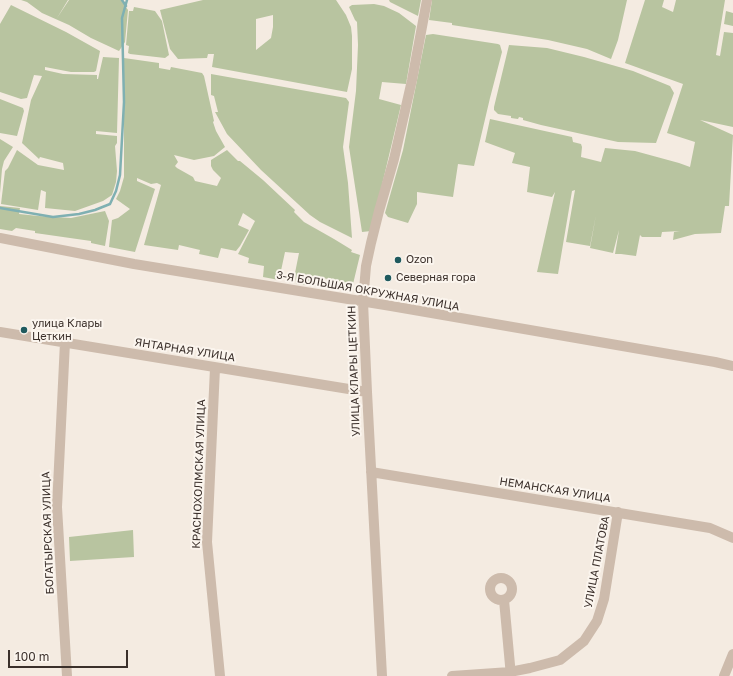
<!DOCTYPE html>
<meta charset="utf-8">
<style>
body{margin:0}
#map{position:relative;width:733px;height:676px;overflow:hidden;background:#f4ebe1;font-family:"Golos Text",sans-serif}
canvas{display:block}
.scale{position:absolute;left:8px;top:650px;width:120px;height:18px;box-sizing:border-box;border:2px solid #3b302b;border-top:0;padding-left:5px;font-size:12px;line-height:14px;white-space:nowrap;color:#3b302b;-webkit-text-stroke:3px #fbf5ee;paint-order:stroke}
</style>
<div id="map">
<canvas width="733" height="676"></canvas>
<div class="scale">100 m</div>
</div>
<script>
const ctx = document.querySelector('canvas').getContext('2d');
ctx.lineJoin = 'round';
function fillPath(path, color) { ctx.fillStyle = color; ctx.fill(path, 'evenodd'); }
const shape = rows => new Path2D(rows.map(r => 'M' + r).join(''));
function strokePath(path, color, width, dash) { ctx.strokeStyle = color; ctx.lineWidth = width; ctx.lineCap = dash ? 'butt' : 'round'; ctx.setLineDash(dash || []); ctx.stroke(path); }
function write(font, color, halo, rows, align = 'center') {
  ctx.font = font + ' "Golos Text",sans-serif'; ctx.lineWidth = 4; ctx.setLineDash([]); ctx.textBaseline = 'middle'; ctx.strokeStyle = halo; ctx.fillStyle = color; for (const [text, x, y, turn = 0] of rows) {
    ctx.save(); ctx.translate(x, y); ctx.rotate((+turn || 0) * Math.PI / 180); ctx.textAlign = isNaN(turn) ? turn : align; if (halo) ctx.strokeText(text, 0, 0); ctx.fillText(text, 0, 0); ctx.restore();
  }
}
const green = shape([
 [21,0,68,0,57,18,69,0,121,0,128,10,125,42,119,51,91,38,69,25,42,13,27,2],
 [203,0,336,0,346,15,351,27,352,36,352,69,347,92,212,67,214,54,208,54,207,58,178,59,170,49,160,10],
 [273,15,273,27,271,38,256,50,256,19],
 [389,0,421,0,418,16,390,2],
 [432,0,627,0,618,40,611,59,587,49,548,40,452,25,452,23,429,20],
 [645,0,664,0,662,7,673,12,676,0,725,0,716,55,720,56,724,32,733,33,733,127,700,120,733,135,729,206,725,206,721,233,695,234,673,240,674,232,680,231,662,232,661,237,642,237,640,235,636,256,621,254,615,254,619,230,613,253,590,248,596,215,590,246,566,242,575,190,572,191,558,274,537,272,555,192,552,197,527,192,530,167,512,163,515,153,485,142,490,119,572,137,573,142,581,144,582,147,581,157,601,162,605,148,635,151,679,163,690,167,695,142,667,133,683,84,625,63],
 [374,4,384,6,399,13,416,26,406,84,382,82,379,99,401,105,371,231,362,232,349,147,356,91,358,45,357,22,355,20,349,7,352,5],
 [11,5,66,32,100,51,96,71,94,72,71,72,45,67,45,70,63,74,97,75,97,79,98,79,103,57,119,58,117,133,96,131,96,134,117,136,117,143,115,146,117,171,116,182,112,195,103,201,75,211,45,208,46,192,41,190,38,210,1,204,5,171,8,168,17,150,38,165,64,170,63,163,40,157,39,159,22,143,31,100,42,76,34,75,27,98,21,99,0,92,0,24],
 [134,7,155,11,162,21,169,55,165,58,130,54,128,53,129,46,126,45,129,11,133,11],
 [726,11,733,13,733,26,724,24],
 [433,34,498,44,500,45,502,52,490,98,474,166,458,164,453,197,417,192,417,204,408,223,388,217,385,213,403,150,426,35],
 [509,45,547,48,584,57,633,71,670,86,674,93,656,143,618,142,541,125,523,120,523,118,519,117,518,119,511,118,511,116,498,114,494,110,494,107],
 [124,58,159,63,159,68,170,70,171,67,202,73,204,76,214,121,213,122,216,131,225,147,214,156,194,160,174,155,178,162,175,166,177,168,193,177,195,181,217,186,221,178,213,170,211,166,211,160,227,150,238,161,240,161,263,180,295,210,294,212,304,222,334,239,352,250,351,252,360,255,353,284,323,278,320,286,296,284,295,273,299,253,296,253,285,252,279,280,263,277,264,266,248,263,249,258,238,254,255,221,243,213,238,225,249,230,240,246,236,251,221,248,218,258,199,254,200,250,179,245,178,250,144,245,161,185,157,183,151,184,137,178,137,181,155,189,135,252,109,247,112,220,118,218,130,209,116,199,120,191,124,177],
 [211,74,346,98,349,102,343,147,348,183,352,238,320,222,310,215,261,170,227,134,215,112,218,112,214,96,211,95],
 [0,99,23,108,24,111,17,136,0,133],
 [0,139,13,147,4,161,2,169,0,193],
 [0,206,20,208,19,214,38,216,71,218,105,211,109,221,105,246,91,243,91,241,35,233,35,231,16,228,12,231,0,229],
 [133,530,134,557,70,561,69,537]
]);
const stream = shape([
 [122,0,126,6],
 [0,208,53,217,79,214,95,210,110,204,116,191,120,175,124,102,122,18,127,0]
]);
const minor = shape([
 [0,238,134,264,391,306,715,362,733,366],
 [0,332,367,392],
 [65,342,57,507,67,676],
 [215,368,207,542,220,676],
 [371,472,710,528,733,538],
 '490 589a11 11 0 1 1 22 0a11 11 0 1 1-22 0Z',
 [504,600,511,676],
 [382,676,367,392,363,302,366,266,371,243,379,211,394,159,412,80,427,0],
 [452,676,510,672,530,668,560,660,584,641,597,621,604,599,618,512],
 [724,676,733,654]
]);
const markers = [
 [398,260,4,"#1f5a5e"],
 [388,278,4,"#1f5a5e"],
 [24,330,4,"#1f5a5e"]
];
const poiNames = [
 ["Ozon",406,260],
 ["Северная гора",396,278],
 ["улица Клары",32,324],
 ["Цеткин",32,337]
];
const streetNames = [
 ["3-Я БОЛЬШАЯ ОКРУЖНАЯ УЛИЦА",368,291,10],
 ["ЯНТАРНАЯ УЛИЦА",185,350,9],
 ["УЛИЦА КЛАРЫ ЦЕТКИН",354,371,-92],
 ["КРАСНОХОЛМСКАЯ УЛИЦА",199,474,-88],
 ["НЕМАНСКАЯ УЛИЦА",555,490,9],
 ["БОГАТЫРСКАЯ УЛИЦА",48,533,-92],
 ["УЛИЦА ПЛАТОВА",597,562,-79]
];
fillPath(green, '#b8c4a0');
strokePath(stream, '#7fb0b2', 2.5);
strokePath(minor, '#cdbbac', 10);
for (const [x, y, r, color] of markers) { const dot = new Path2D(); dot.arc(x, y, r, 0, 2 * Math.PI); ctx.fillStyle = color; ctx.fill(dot); strokePath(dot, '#fbf5ee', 1.5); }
write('11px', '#3b302b', '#fbf5ee', poiNames, 'left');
write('11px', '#3b302b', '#fbf5ee', streetNames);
</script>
